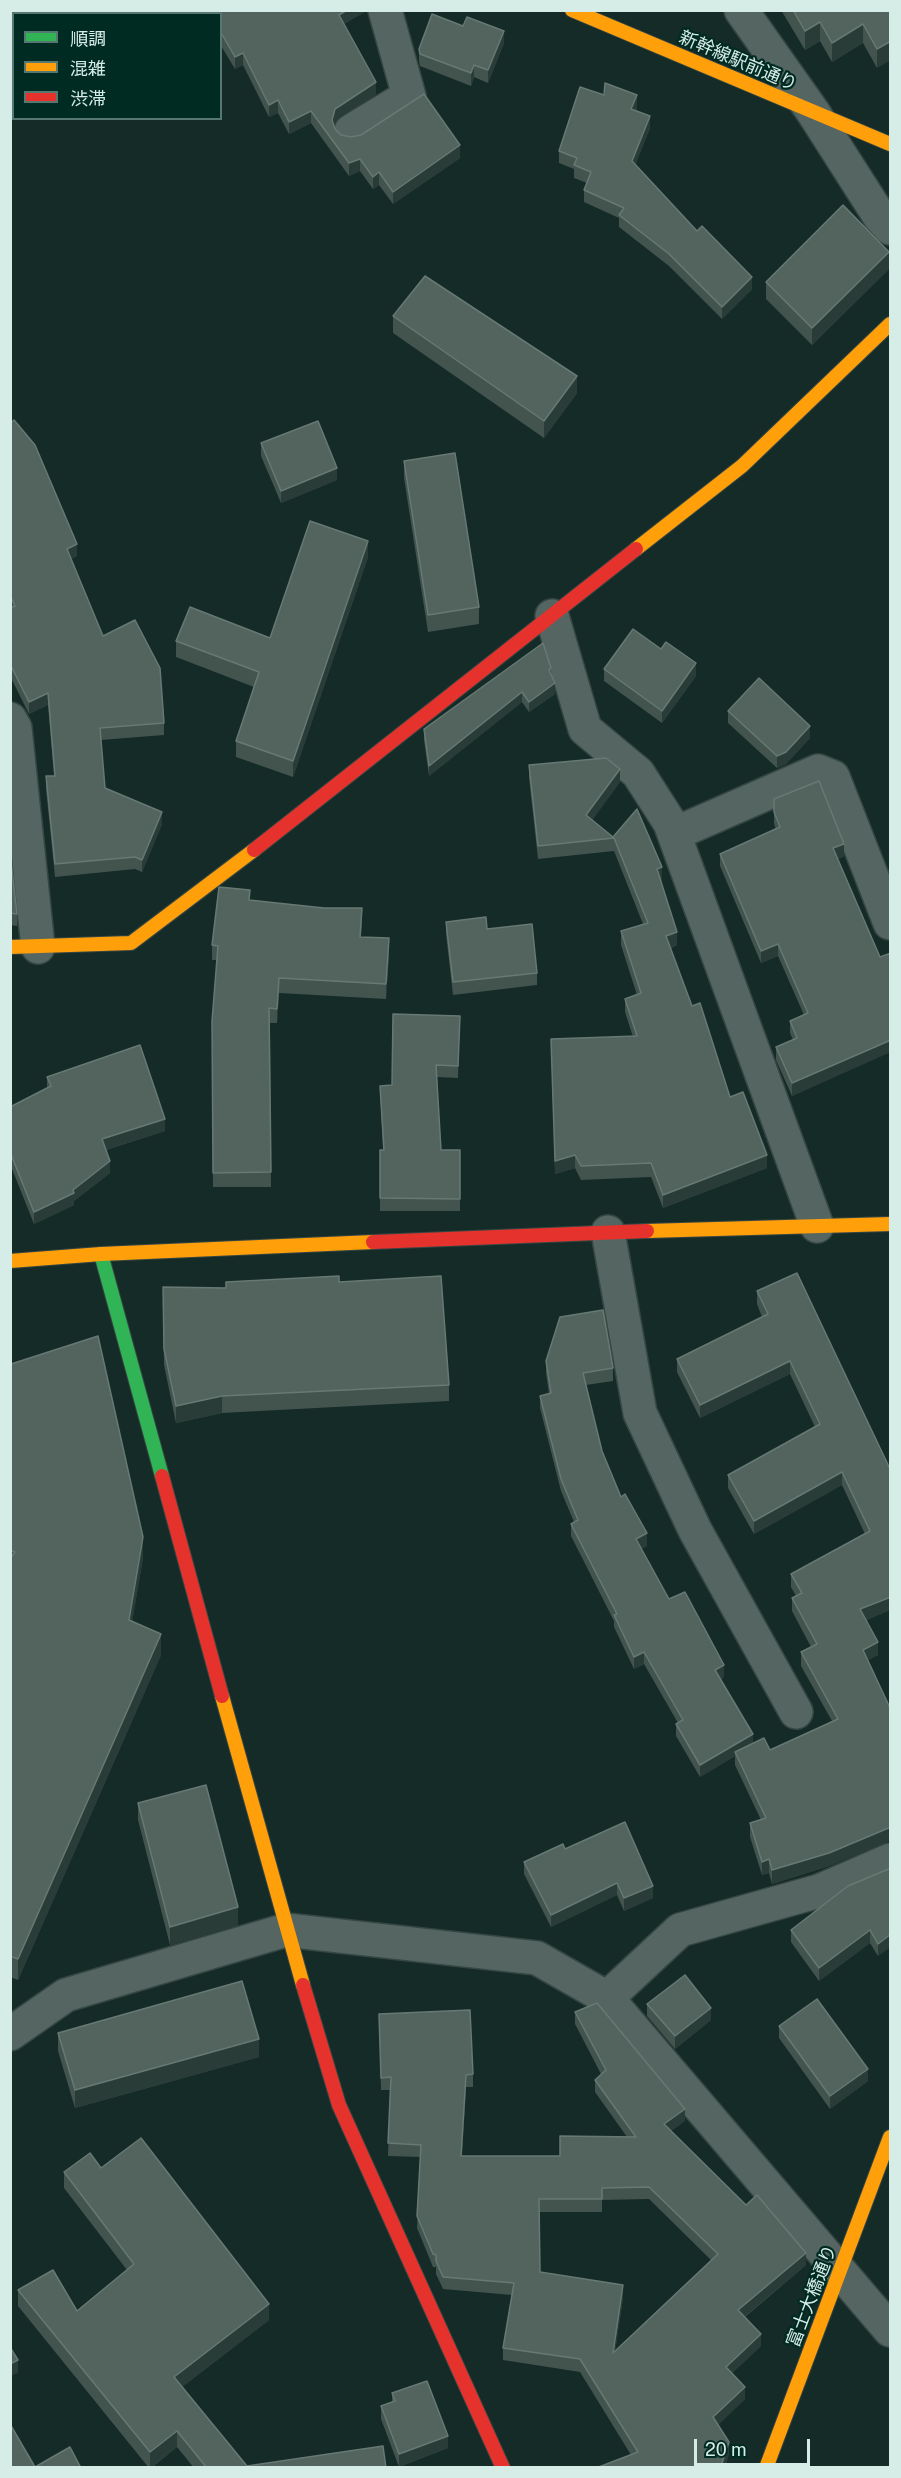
<!DOCTYPE html>
<meta charset="utf-8">
<style>
body{margin:0}
#map{position:relative;width:901px;height:2478px;overflow:hidden;background:#142b27;font-family:"Public Sans","Noto Sans JP",sans-serif}
canvas{display:block}
.frame{position:absolute;inset:0;border:12px solid #d6ece6;pointer-events:none}
.legend{position:absolute;left:12px;top:12px;width:210px;height:108px;box-sizing:border-box;background:#002b23;border:2px solid #567871;margin:0;padding:8px 10px;list-style:none;font-size:18px;color:#d6ece6}
.legend li{display:flex;align-items:center;gap:12px;height:30px}
.legend b{width:30px;border:2px solid #567871}
.scale{position:absolute;left:694px;top:2439px;width:116px;height:27px;box-sizing:border-box;border:3px solid #d6ece6;border-top:0;padding-left:8px;font-size:18px;line-height:21px;white-space:nowrap;color:#d6ece6;-webkit-text-stroke:4px #002b23;paint-order:stroke}
</style>
<div id="map">
<canvas width="901" height="2478"></canvas>
<div class="frame"></div>
<ul class="legend">
<li><b style="height:8px;background:#30b455"></b>順調</li>
<li><b style="height:8px;background:#ff9f0a"></b>混雑</li>
<li><b style="height:8px;background:#e5322d"></b>渋滞</li>
</ul>
<div class="scale">20 m</div>
</div>
<script>
const ctx = document.querySelector('canvas').getContext('2d');
ctx.lineJoin = 'round';
const shape = rows => new Path2D(rows.map(r => 'M' + r).join(''));
function strokePath(path, color, width, dash) { ctx.strokeStyle = color; ctx.lineWidth = width; ctx.lineCap = dash ? 'butt' : 'round'; ctx.setLineDash(dash || []); ctx.stroke(path); }
function fillPath(path, color) { ctx.fillStyle = color; ctx.fill(path, 'evenodd'); }
function write(font, color, halo, rows, align = 'center') {
  ctx.font = font + ' "Public Sans","Noto Sans JP",sans-serif'; ctx.lineWidth = 4.5; ctx.setLineDash([]); ctx.textBaseline = 'middle'; ctx.strokeStyle = halo; ctx.fillStyle = color; for (const [text, x, y, turn = 0] of rows) {
    ctx.save(); ctx.translate(x, y); ctx.rotate((+turn || 0) * Math.PI / 180); ctx.textAlign = isNaN(turn) ? turn : align; if (halo) ctx.strokeText(text, 0, 0); ctx.fillText(text, 0, 0); ctx.restore();
  }
}
const street = shape([
 [741,10,813,112,880,217,890,228],
 [351,131,409,96,385,10],
 [552,616,585,729,638,773,670,823,817,1226],
 [10,719,15,728,38,947],
 [674,834,818,771,833,777,890,923],
 [608,1232,640,1413,695,1530,796,1712],
 [607,1998,680,1930,819,1891,890,1860],
 [10,2034,66,1995,286,1930,537,1958,607,1998,890,2330]
]);
const fast = shape([
 [101,1254,162,1476]
]);
const slow = shape([
 [572,10,890,144],
 [636,549,742,466,890,324],
 [10,947,131,943,254,850],
 [647,1231,890,1224],
 [10,1261,101,1254,373,1242],
 [222,1696,303,1985],
 [766,2468,890,2137]
]);
const jam = shape([
 [254,850,636,549],
 [373,1242,647,1231],
 [162,1476,222,1696],
 [303,1985,339,2105,503,2468]
]);
const wall = shape([
 [48,10,117,10,119,14,51,14],
 [202,10,367,10,344,24,376,94,335,121,334,125,335,129,341,135,351,137,460,158,393,204,379,185,373,189,360,171,349,176,311,123,289,134,278,113,269,117,243,65,235,69,220,44,220,14,204,14],
 [781,10,891,10,877,68,863,43,832,62,820,41,805,50],
 [463,26,504,43,488,83,474,77,471,86,420,66,419,61,419,49],
 [637,107,636,111,650,128,635,165,752,289,722,319,669,266,619,227,619,218,584,202,584,190,587,183,574,178,574,169,559,163,559,151],
 [889,269,812,345,766,299,766,282],
 [393,316,577,393,544,438,393,333],
 [10,423,77,556,71,559,103,636,164,723,164,735,101,740,105,788,162,824,142,872,135,869,55,877,46,789,46,776,54,776,48,705,29,714,10,676],
 [261,443,337,480,281,503,261,456],
 [404,461,479,607,479,624,428,632,404,478],
 [368,557,293,777,236,757,236,741,254,687,176,657,176,641,270,638],
 [604,669,696,676,662,723,604,681],
 [551,674,555,694,529,712,522,702,429,776,424,740,424,729],
 [728,711,810,738,786,764,777,768,728,723],
 [529,765,620,782,592,820,613,837,662,881,661,881,677,945,671,948,692,1006,730,1097,767,1168,663,1208,651,1177,581,1180,575,1168,555,1174,551,1039,633,1037,625,1012,625,999,637,995,621,945,621,931,643,924,614,851,538,859,529,778],
 [774,799,844,856,838,859,885,1054,792,1096,776,1060,776,1047,793,1040,790,1033,790,1021,804,1015,778,956,761,963,720,866,720,854,776,829,774,824],
 [10,852,17,914,17,926,10,925],
 [250,900,362,922,361,937,389,953,386,999,279,993,277,1023,270,1023,271,1187,213,1187,212,1021,217,960,212,960,212,945],
 [446,922,487,929,537,973,537,985,453,995,446,934],
 [460,1016,458,1078,437,1077,441,1150,460,1150,460,1211,380,1211,380,1150,383,1150,380,1086,392,1085],
 [47,1077,165,1131,106,1150,110,1173,74,1201,74,1205,34,1224,10,1164,10,1107,47,1088],
 [339,1282,449,1385,449,1401,222,1413,176,1423,164,1365,163,1287,226,1288],
 [757,1291,891,1471,866,1620,878,1655,868,1660,891,1710,891,1840,829,1866,772,1884,769,1873,762,1875,750,1837,750,1823,761,1820,735,1765,735,1756,700,1777,676,1736,676,1724,678,1723,644,1664,634,1669,614,1627,614,1621,571,1536,571,1524,574,1522,561,1491,540,1408,540,1396,549,1394,546,1373,546,1361,613,1368,613,1381,586,1385,602,1451,621,1497,647,1546,641,1549,669,1599,724,1677,721,1679,753,1743,770,1750,832,1721,801,1666,801,1652,811,1647,792,1611,792,1598,796,1596,791,1587,791,1574,865,1534,842,1485,754,1534,728,1488,728,1475,815,1427,790,1374,700,1418,677,1372,677,1359,762,1317,757,1304],
 [10,1367,143,1558,132,1621,161,1655,18,1980,10,1977],
 [138,1803,238,1925,170,1945,138,1820],
 [565,1849,653,1898,624,1911,617,1895,551,1927,524,1874,524,1862],
 [891,1868,878,1956,870,1943,819,1981,791,1942,791,1930],
 [647,2004,711,2020,675,2049,647,2016],
 [575,2012,685,2121,671,2131,806,2265,745,2317,761,2346,732,2373,745,2399,718,2425,729,2455,631,2455,580,2372,503,2360,503,2348,512,2295,443,2289,436,2274,436,2267,433,2267,417,2228,420,2157,388,2156,390,2090,381,2090,379,2014,473,2074,473,2087,466,2087,462,2156,560,2156,627,2137,595,2092,595,2080,601,2074,575,2024],
 [649,2199,711,2260,615,2351,623,2298,540,2272,539,2212,602,2212,602,2200],
 [779,2026,868,2081,830,2109,779,2038],
 [58,2033,259,2057,75,2108,58,2051],
 [101,2168,269,2320,182,2387,247,2466,386,2468,194,2468,177,2447,151,2468,149,2468,18,2306,18,2290,77,2311,127,2270,64,2188,64,2172],
 [392,2393,448,2448,399,2467,381,2419,381,2406,392,2402]
]);
const shadedWall = shape([
 [347,10,367,10,367,11,339,27,339,15],
 [820,22,820,41,805,50,805,31],
 [863,24,863,43,832,62,832,43],
 [504,31,504,43,488,83,488,70],
 [891,41,891,60,877,68,877,49],
 [243,53,243,65,235,69,235,57],
 [474,65,474,77,471,86,471,73],
 [376,82,376,94,335,121,332,132,332,120,335,109],
 [637,95,637,107,631,121,631,109],
 [278,100,278,113,269,117,269,105],
 [311,111,311,123,289,134,289,122],
 [650,116,650,128,632,173,632,161],
 [460,145,460,158,393,204,393,192],
 [360,159,360,171,349,176,349,163],
 [379,172,379,185,373,189,373,177],
 [889,252,889,269,812,345,812,328],
 [752,277,752,289,722,319,722,307],
 [577,376,577,393,544,438,544,421],
 [337,468,337,480,281,503,281,491],
 [368,541,368,557,293,777,293,761],
 [77,544,77,556,67,561,67,549],
 [696,663,696,676,662,723,662,711],
 [555,683,555,694,529,712,529,702],
 [522,692,522,702,429,776,429,766],
 [48,693,48,705,29,714,29,702],
 [810,726,810,738,786,764,777,768,777,756],
 [620,769,620,782,586,829,586,815],
 [162,812,162,824,142,872,142,860],
 [844,844,844,856,833,861,833,848],
 [662,867,662,881,657,883,657,869],
 [677,932,677,945,666,949,666,936],
 [389,938,389,953,386,999,386,984],
 [778,944,778,956,761,963,761,951],
 [279,978,279,993,277,1023,277,1009],
 [891,1040,891,1052,792,1096,792,1083],
 [165,1119,165,1131,102,1151,102,1139],
 [575,1155,575,1168,555,1174,555,1161],
 [767,1155,767,1168,663,1208,663,1195],
 [110,1161,110,1173,74,1201,74,1205,34,1224,34,1212,73,1190],
 [790,1361,790,1374,700,1418,700,1405],
 [222,1396,222,1413,176,1423,176,1406],
 [842,1472,842,1485,754,1534,754,1521],
 [647,1533,647,1546,636,1551,636,1539],
 [143,1537,143,1558,129,1641,129,1620],
 [891,1597,891,1610,860,1623,860,1609],
 [161,1634,161,1655,18,1980,18,1959],
 [878,1642,878,1655,863,1663,863,1650],
 [644,1652,644,1664,634,1669,634,1657],
 [724,1665,724,1677,715,1682,715,1670],
 [753,1734,753,1746,735,1752,735,1756,700,1777,700,1765],
 [891,1827,891,1840,829,1866,772,1884,772,1870],
 [769,1859,769,1873,762,1875,762,1862],
 [617,1883,617,1895,551,1927,551,1915],
 [653,1886,653,1898,624,1911,624,1898],
 [238,1907,238,1925,170,1945,170,1927],
 [870,1930,870,1943,819,1981,819,1968],
 [891,1934,891,1947,878,1956,878,1944],
 [711,2008,711,2020,675,2049,675,2036],
 [259,2039,259,2057,75,2108,75,2090],
 [868,2069,868,2081,830,2109,830,2096],
 [466,2075,466,2087,461,2168,461,2156],
 [685,2109,685,2121,664,2136,664,2124],
 [806,2253,806,2265,738,2322,738,2310],
 [623,2285,623,2298,613,2366,613,2353],
 [269,2304,269,2320,174,2393,174,2377],
 [761,2334,761,2346,726,2379,726,2367],
 [18,2360,18,2373,10,2376,10,2364],
 [745,2387,745,2399,713,2430,713,2417],
 [177,2431,177,2447,150,2468,150,2452],
 [448,2436,448,2448,399,2467,399,2454],
 [729,2442,729,2455,725,2468,719,2468]
]);
const building = shape([
 [59,10,117,10,119,14,61,14,59,10],
 [209,10,347,10,339,15,376,82,335,109,332,120,335,129,341,135,351,137,361,135,424,94,460,145,393,192,379,172,373,177,360,159,349,163,311,111,289,122,278,100,269,105,243,53,235,57,220,31,220,14,210,14,209,10],
 [793,10,891,10,891,41,877,49,863,24,832,43,820,22,805,31,793,10],
 [432,14,463,26,467,17,504,31,488,70,474,65,471,73,420,54,419,49,432,14],
 [605,83,637,95,631,109,650,116,632,161,697,231,702,226,752,277,722,307,669,254,619,215,624,208,584,190,591,172,574,165,577,158,559,151,580,87,604,95,605,83],
 [843,205,889,252,812,328,766,282,843,205],
 [425,276,577,376,544,421,393,316,425,276],
 [14,420,35,445,77,544,67,549,103,636,135,620,160,668,164,723,100,728,105,788,162,812,142,860,135,857,55,864,46,776,55,776,48,693,29,702,10,664,10,608,15,606,10,595,10,423,14,420],
 [318,421,337,468,281,491,261,443,318,421],
 [455,453,479,607,428,615,404,461,455,453],
 [310,521,368,541,293,761,236,741,259,672,176,641,190,607,270,638,310,521],
 [633,629,661,649,666,642,696,663,662,711,604,669,633,629],
 [543,643,551,668,549,670,555,683,529,702,522,692,429,766,424,729,543,643],
 [759,678,810,726,786,752,777,756,728,711,759,678],
 [606,758,620,769,586,815,613,837,637,809,662,867,657,869,677,932,666,936,692,1006,700,1003,730,1097,743,1092,767,1155,663,1195,651,1163,581,1166,575,1155,555,1161,551,1039,637,1036,625,999,641,993,621,931,648,923,614,838,538,846,529,765,606,758],
 [819,781,844,844,833,848,880,957,891,953,891,1040,792,1083,776,1047,797,1038,790,1021,808,1013,778,944,761,951,720,854,780,827,774,812,774,799,819,781],
 [10,852,17,914,10,913,10,852],
 [219,887,250,890,249,900,324,908,362,908,360,937,389,938,386,984,279,978,277,1009,269,1008,271,1172,213,1173,212,1021,218,946,212,945,219,887],
 [486,917,487,929,532,924,537,973,453,982,446,922,486,917],
 [393,1014,460,1016,458,1066,436,1065,441,1150,460,1150,460,1199,380,1198,380,1150,384,1150,380,1086,392,1085,393,1014],
 [140,1045,165,1119,102,1139,110,1161,73,1190,74,1193,34,1212,10,1152,10,1107,51,1086,47,1077,140,1045],
 [797,1273,891,1471,891,1597,860,1609,878,1642,863,1650,891,1710,891,1827,829,1853,772,1870,769,1859,762,1862,750,1823,766,1818,735,1752,764,1738,770,1750,838,1719,801,1652,817,1644,792,1598,802,1593,791,1574,870,1531,842,1472,754,1521,728,1475,820,1424,790,1361,700,1405,677,1359,768,1314,757,1291,797,1273],
 [339,1276,339,1282,441,1276,449,1385,222,1396,176,1406,164,1349,163,1287,226,1288,226,1282,339,1276],
 [603,1310,613,1368,583,1373,602,1451,621,1497,625,1494,647,1533,636,1539,669,1599,685,1592,724,1665,715,1670,753,1734,700,1765,676,1724,683,1720,644,1652,634,1657,614,1615,617,1614,571,1524,578,1520,561,1479,540,1396,551,1393,546,1361,560,1317,603,1310],
 [98,1336,143,1537,129,1620,161,1634,18,1959,10,1956,10,1559,15,1552,10,1550,10,1367,11,1364,98,1336],
 [206,1785,238,1907,170,1927,138,1803,206,1785],
 [625,1822,653,1886,624,1898,617,1883,551,1915,524,1862,563,1844,565,1849,625,1822],
 [891,1868,891,1934,878,1944,870,1930,819,1968,791,1930,848,1886,891,1868],
 [685,1975,711,2008,675,2036,647,2004,685,1975],
 [242,1981,259,2039,75,2090,58,2033,242,1981],
 [817,1999,868,2069,830,2096,779,2026,817,1999],
 [597,2003,685,2109,664,2124,746,2205,757,2195,806,2253,738,2310,761,2334,726,2367,745,2387,713,2417,729,2442,721,2466,719,2468,596,2468,638,2452,580,2359,503,2348,514,2283,443,2277,436,2261,436,2255,433,2254,417,2216,421,2145,388,2143,391,2077,381,2078,379,2014,470,2010,473,2074,466,2075,461,2156,560,2156,560,2136,636,2137,595,2080,606,2070,575,2012,597,2003],
 [649,2187,718,2254,613,2353,623,2285,540,2272,539,2199,602,2199,602,2188,649,2187],
 [141,2138,269,2304,174,2377,247,2466,383,2446,386,2468,207,2468,177,2431,150,2452,18,2290,53,2270,77,2311,134,2264,64,2172,90,2153,101,2168,141,2138],
 [10,2347,18,2360,10,2364,10,2347],
 [427,2381,448,2436,399,2454,381,2406,395,2401,392,2393,427,2381],
 [10,2424,35,2467,70,2447,81,2468,10,2468,10,2424]
]);
const streetNames = [
 ["新幹線駅前通り",738,61,23],
 ["富士大橋通り",812,2296,-69]
];
strokePath(street, '#364643', 36);
strokePath(fast, '#364643', 16);
strokePath(slow, '#364643', 16);
strokePath(jam, '#364643', 16);
strokePath(street, '#556662', 33);
strokePath(fast, '#30b455', 14);
strokePath(slow, '#ff9f0a', 14);
strokePath(jam, '#e5322d', 14);
fillPath(wall, '#43534d');
fillPath(shadedWall, '#2a3c37');
fillPath(building, '#53645e');
strokePath(building, '#677973', 1.5);
write('18px', '#d6ece6', '#002b23', streetNames);
</script>
